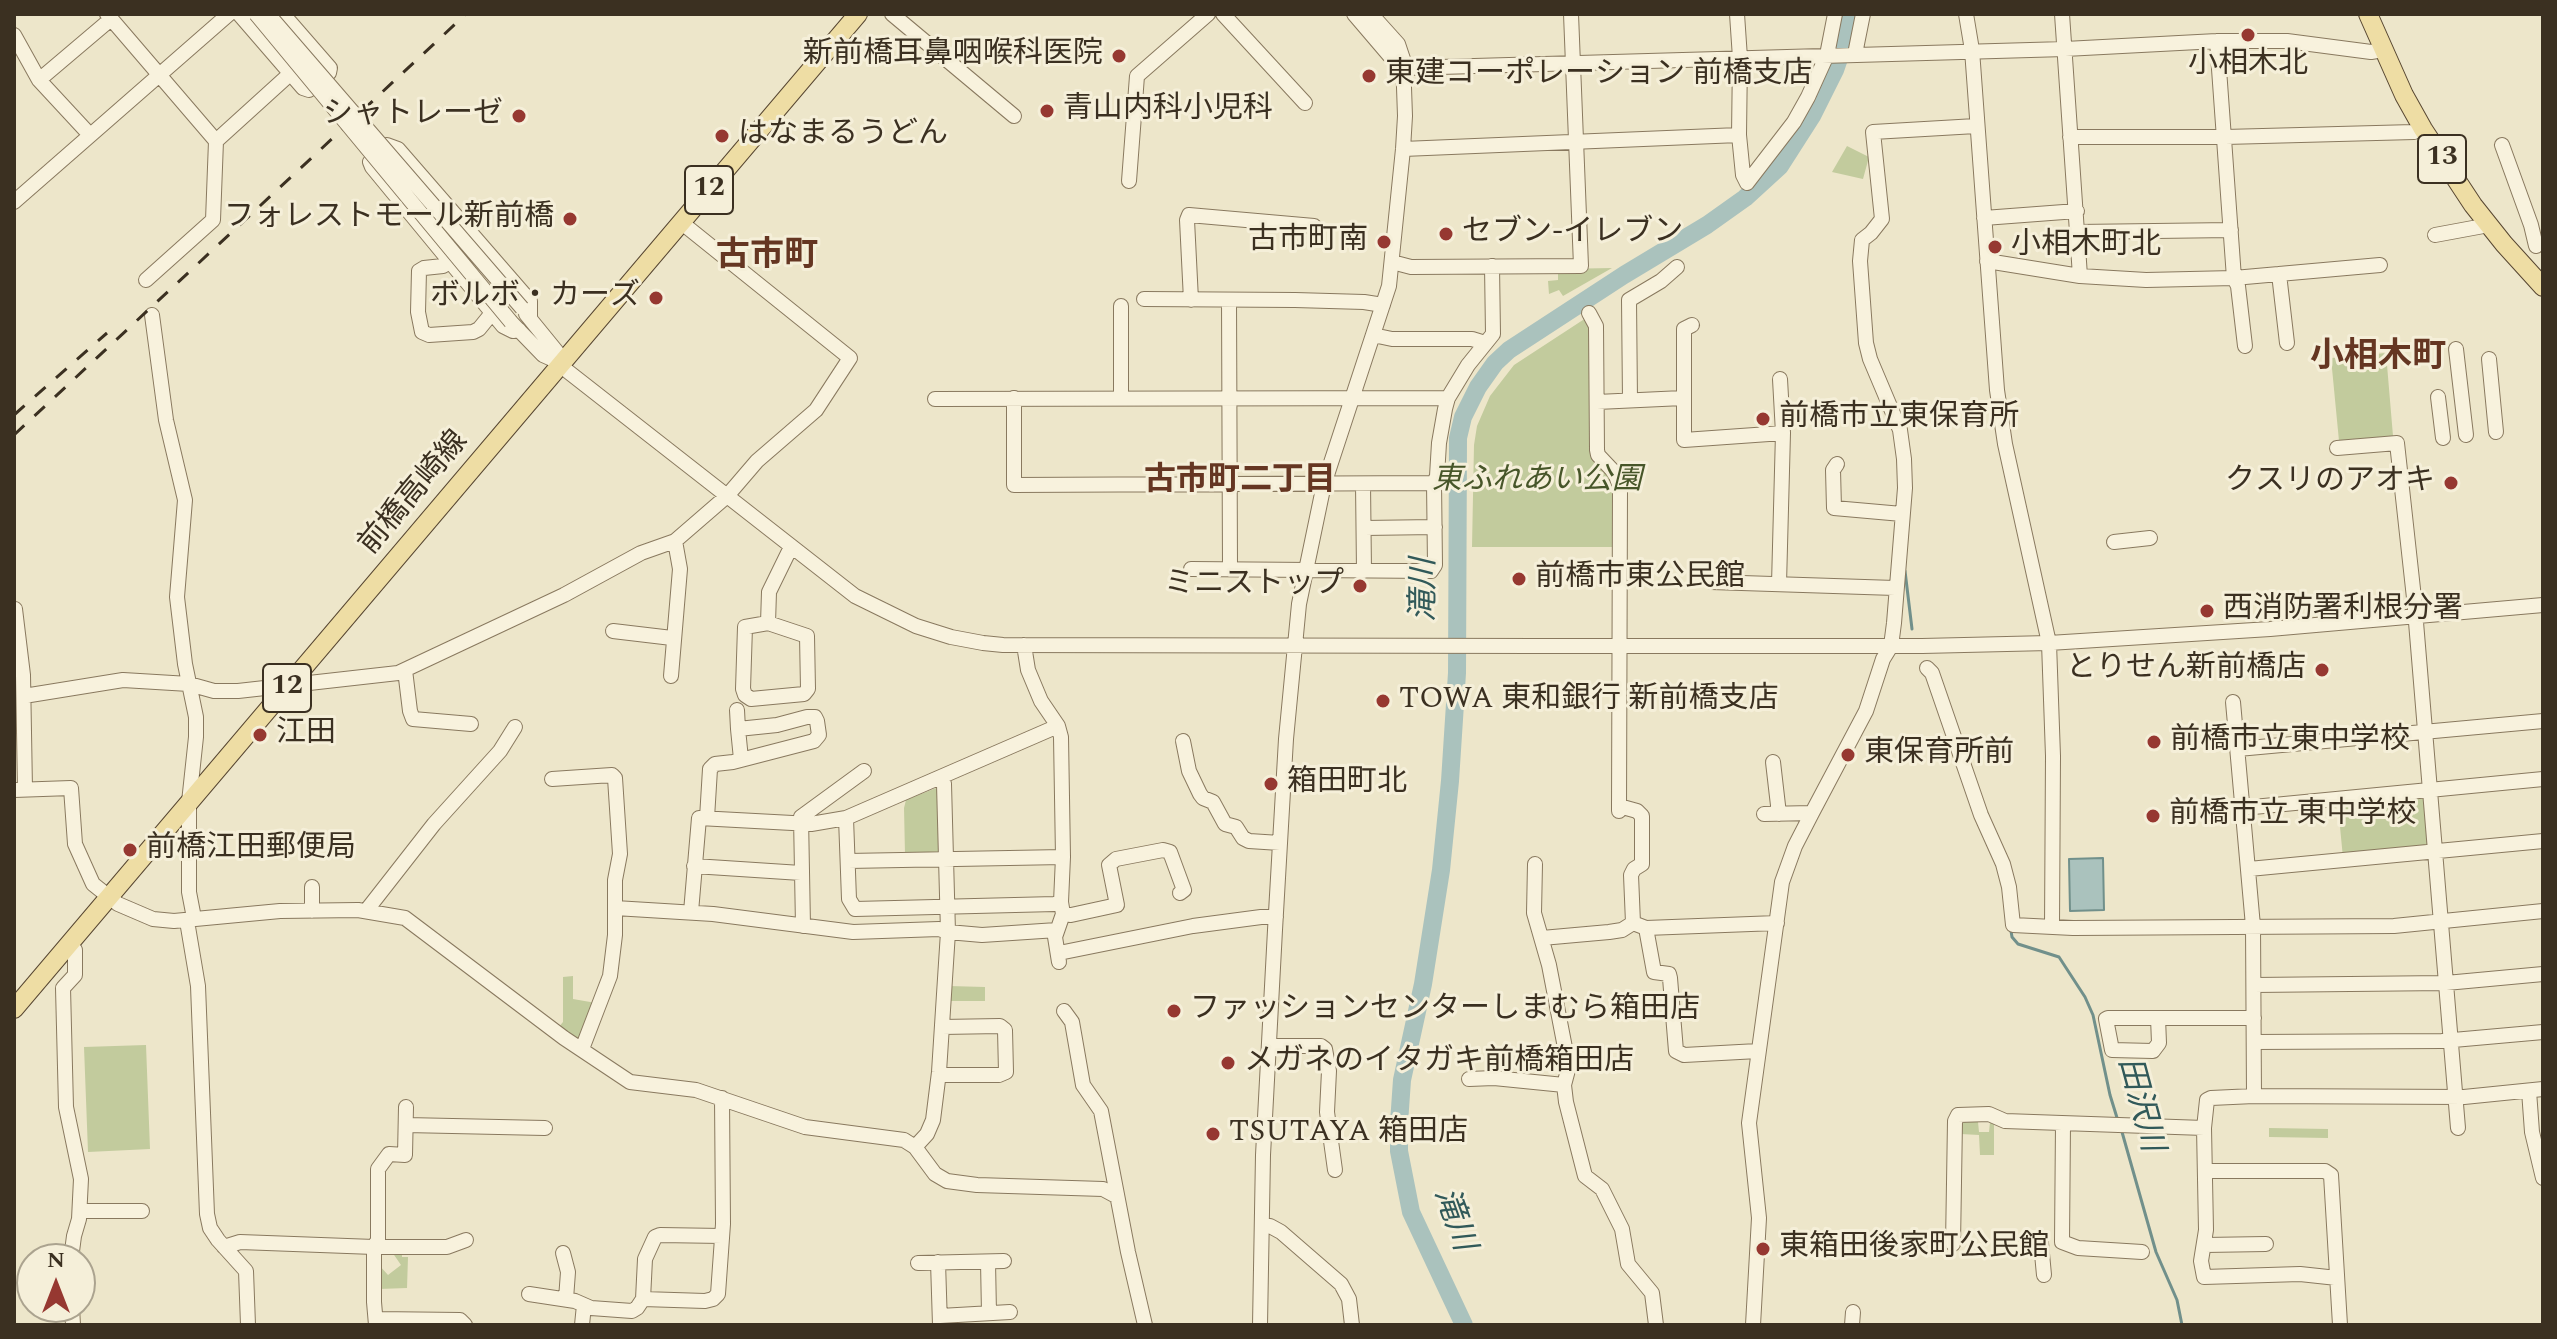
<!DOCTYPE html>
<meta charset="utf-8">
<style>
body{margin:0}
#map{position:relative;width:2557px;height:1339px;overflow:hidden;background:#ede6ca;font-family:Spectral,serif}
canvas{display:block}
.frame{position:absolute;inset:0;border:16px solid #3b3021;pointer-events:none}
.north{position:absolute;left:16px;top:1243px;width:80px;height:80px;box-sizing:border-box;background:#f5efd9;border:2px solid #aba38f;border-radius:50%;rotate:0deg;font-size:22px;font-weight:700;line-height:32px;text-align:center;color:#3b3021}
.north::after{content:'';display:block;margin:auto;width:28px;height:36px;background:#963831;clip-path:polygon(50% 0,100% 100%,50% 72%,0 100%)}
</style>
<div id="map">
<canvas width="2557" height="1339"></canvas>
<div class="frame"></div>
<div class="north">N</div>
</div>
<script>
const ctx = document.querySelector('canvas').getContext('2d');
ctx.lineJoin = 'round';
function fillPath(path, color) { ctx.fillStyle = color; ctx.fill(path, 'evenodd'); }
const shape = rows => new Path2D(rows.map(r => 'M' + r).join(''));
function strokePath(path, color, width, dash) { ctx.strokeStyle = color; ctx.lineWidth = width; ctx.lineCap = dash ? 'butt' : 'round'; ctx.setLineDash(dash || []); ctx.stroke(path); }
function write(font, color, halo, rows, align = 'center') {
  ctx.font = font + ' Spectral,"Noto Sans JP",serif'; ctx.lineWidth = 6; ctx.setLineDash([]); ctx.textBaseline = 'middle'; ctx.strokeStyle = halo; ctx.fillStyle = color; for (const [text, x, y, turn = 0] of rows) {
    ctx.save(); ctx.translate(x, y); ctx.rotate((+turn || 0) * Math.PI / 180); ctx.textAlign = isNaN(turn) ? turn : align; if (halo) ctx.strokeText(text, 0, 0); ctx.fillText(text, 0, 0); ctx.restore();
  }
}
const green = shape([
 [1847,146,1869,157,1863,179,1832,172],
 [1612,268,1563,296,1559,290,1549,294,1548,281,1558,280,1558,269],
 [1586,318,1591,321,1593,450,1612,477,1615,488,1615,547,1472,547,1474,445,1477,426,1490,396,1514,365],
 [2386,353,2393,436,2339,441,2331,358],
 [936,788,940,790,942,852,937,855,905,854,904,808,906,800],
 [2421,798,2427,801,2431,846,2343,858,2338,806],
 [573,976,573,999,596,1003,579,1042,557,1029,563,1022,563,977],
 [949,986,985,987,985,1001,949,1001],
 [146,1045,150,1149,88,1152,84,1047],
 [1964,1122,1978,1122,1979,1132,1989,1132,1990,1122,1994,1123,1994,1155,1980,1155,1979,1135,1961,1134,1961,1125],
 [2269,1128,2328,1129,2328,1138,2269,1137],
 [402,1251,402,1257,408,1257,407,1288,379,1289,379,1265,388,1275,401,1265,392,1252]
]);
const water = shape([
 [2103,858,2104,910,2070,911,2069,859,2103,858]
]);
const stream = shape([
 [1905,571,1912,629],
 [2011,931,2012,937,2018,944,2059,957,2085,997,2093,1015,2110,1095,2118,1121],
 [2122,1132,2156,1252,2177,1300,2182,1325]
]);
const river = shape([
 [1464,1325,1411,1212,1399,1151,1399,1123,1402,1080,1423,984,1441,870,1450,781,1457,673,1458,438,1463,417,1478,387,1495,363,1509,350,1624,275,1707,225,1745,198,1780,166,1812,116,1835,70,1845,41,1846,14]
]);
const minor = shape([
 [107,14,216,141,213,220,146,280],
 [239,14,303,88,309,90,329,73,330,68,283,14],
 [892,14,1014,116],
 [1223,14,1305,103],
 [1354,14,1389,55,1405,68,2065,49,2217,41,2287,41,2371,52,2383,50],
 [1737,14,1740,58,1739,135,1743,175,1747,183],
 [1966,14,1972,50,1997,390,2005,444,2049,643,2053,756,2052,927],
 [2062,14,2080,276],
 [14,35,39,80,90,135],
 [2217,41,2234,278,2238,286,2245,346],
 [1855,54,1863,14],
 [39,80,111,19],
 [2070,137,2225,137,2414,132,2423,129],
 [216,141,291,73],
 [2502,145,2531,225,2536,246],
 [1403,149,1739,135],
 [1129,181,1137,76,1208,14],
 [1747,183,1794,122,1808,97,1827,55,1835,14],
 [14,202,229,14],
 [1984,218,2077,211],
 [2078,232,2231,230],
 [2435,235,2489,225],
 [450,261,443,266,424,268,419,271,418,312,422,332,429,335,473,332,479,329,492,313],
 [1987,261,2080,276,2146,280,2234,278,2380,265],
 [1392,262,1411,267,1581,266,1571,14],
 [2279,274,2287,343],
 [1144,299,1295,300,1364,302,1383,305],
 [1191,300,1187,220,1189,215,1314,226],
 [1229,300,1230,568],
 [1121,306,1121,398],
 [1589,313,1596,326,1597,450,1598,455,1615,473,1620,487,1619,811],
 [526,314,557,352,560,366],
 [152,315,166,420,185,500,177,597,185,664,196,717,196,737,189,802,189,892,194,918],
 [511,322,543,355,552,359,855,596,916,626,951,637,983,643,1003,645,1536,646,1922,646,2049,643,2270,629,2543,605],
 [1692,325,1684,329,1684,440,1783,433],
 [519,330,513,331,503,326,372,167,370,162,379,150,387,145,398,149,530,301,530,319],
 [1373,335,1392,339,1472,339,1485,343],
 [2456,349,2466,435],
 [2489,359,2496,432],
 [2438,397,2443,438],
 [1014,398,1014,485,1434,483],
 [935,399,1448,398],
 [1630,400,1629,300,1661,281,1677,267],
 [1597,402,1683,398],
 [2337,448,2397,443,2414,598,2458,1128],
 [1837,464,1833,470,1834,508,1902,514],
 [1363,484,1364,571],
 [1364,528,1435,527],
 [2114,542,2150,538],
 [1191,569,1431,571,1435,565,1434,483,1437,476,1439,443,1445,409,1448,398,1468,365,1493,334,1492,266],
 [1711,582,1895,588],
 [1779,584,1783,433,1780,379],
 [15,609,23,675,25,789],
 [768,623,745,627,743,689,745,695,751,699,804,694,808,689,807,636,768,623,769,592,791,547],
 [613,631,672,638],
 [1024,645,1028,670,1041,701,1058,726,1061,737,1063,857,1061,902,1063,914,1055,937,1059,962],
 [1927,668,1932,673,1981,815,2003,864,2009,887,2013,925,2073,928,2394,926,2543,911],
 [405,670,410,711,413,719,471,724],
 [671,676,680,569,675,541],
 [24,696,123,680,189,684,214,691,238,691,398,673,564,595,641,553,675,541,727,496,757,461,816,410,850,358,682,223],
 [2233,702,2253,926,2254,1096],
 [737,710,738,729],
 [1183,741,1189,771,1200,794,1203,798,1213,802,1225,824,1236,827,1243,838,1249,841,1280,843],
 [2238,749,2543,721],
 [1773,762,1779,814],
 [552,779,612,775,615,778,620,854,615,880,615,935,610,976,582,1049],
 [14,790,71,788,75,844,93,884,118,904,153,919,174,921,280,911,358,910,405,918,564,1038,630,1082,696,1090,805,1127,904,1140,915,1147,935,1174,947,1181,977,1185,1103,1189,1116,1196],
 [1619,806,1637,811,1642,816,1642,864,1634,869,1631,875,1633,923],
 [2243,808,2543,779],
 [1764,814,1812,813],
 [707,818,710,769,715,764,733,762,814,741,819,735,817,721,815,717,807,717,777,725,738,729,741,759],
 [846,818,849,899,855,909,1055,904,1061,902],
 [848,861,1063,857],
 [1535,864,1534,913,1549,965,1567,1058,1568,1070,1564,1085,1566,1102,1585,1176,1602,1189,1622,1229,1628,1264,1652,1293,1656,1325],
 [694,866,801,873],
 [2249,869,2543,841],
 [312,887,312,911],
 [615,908,713,914,853,932,939,929,948,932,982,935,1057,930],
 [366,911,434,824,500,751,515,727],
 [691,912,699,818,811,824,846,818,1058,726],
 [1063,914,1071,915,1117,905,1109,865,1116,859,1163,850,1170,852,1184,890,1180,893],
 [187,921,198,986,207,1214,210,1228,218,1240,246,1271,248,1325],
 [803,926,801,817,864,771],
 [1646,928,1654,972,1669,974,1670,978,1676,1051,1684,1055,1758,1051],
 [1542,938,1609,932,1622,930,1633,923,1646,928,1777,923],
 [70,942,75,950,75,975,63,988,66,1107,81,1179,79,1219,74,1236,71,1259],
 [1059,953,1193,926,1261,917,1276,917],
 [2254,985,2446,983,2543,974],
 [1064,1011,1072,1022,1083,1085,1101,1111,1128,1252,1145,1325],
 [2158,1018,2159,1043,2153,1051,2112,1050,2106,1019,2108,1018,2254,1018],
 [2254,1042,2442,1041,2543,1032],
 [1269,1046,1321,1046,1325,1049,1329,1071,1327,1112,1335,1170],
 [939,1072,946,1075,999,1075,1006,1072,1005,1030,1000,1026,942,1027],
 [1469,1079,1494,1078,1564,1085],
 [2529,1091,2532,1132,2543,1178],
 [2063,1124,2062,1242,2078,1248,2142,1252],
 [406,1125,545,1128],
 [915,1147,927,1134,933,1120,939,1072,948,932,944,784,942,777],
 [2205,1171,2325,1171,2331,1175,2340,1325],
 [80,1211,142,1211],
 [1262,1226,1270,1226,1281,1232,1341,1284,1349,1299,1352,1325],
 [2041,1243,2044,1275],
 [1953,1244,1955,1121,1958,1115,1989,1114,2005,1121,2204,1128],
 [2205,1245,2266,1244],
 [224,1247,240,1242,374,1247,447,1247,466,1240],
 [563,1253,568,1272,566,1299],
 [938,1262,940,1325],
 [988,1262,989,1313],
 [918,1263,1004,1261],
 [2337,1278,2300,1274,2204,1277,2201,1261,2206,1230,2204,1128,2207,1100,2211,1098,2254,1096,2464,1097,2543,1089],
 [529,1294,575,1301,591,1308,632,1311,637,1308,643,1299,645,1259,655,1237,660,1235,722,1236],
 [643,1299,705,1301,713,1299,718,1294,723,1224,722,1098],
 [72,1307,73,1325],
 [940,1316,1010,1312],
 [376,1319,460,1320,465,1325],
 [376,1325,374,1302,374,1247,378,1240,378,1169,389,1154,405,1155,406,1107],
 [582,1325,584,1305],
 [1260,1325,1263,1155,1275,930,1286,739,1299,604,1324,484,1389,286,1403,149,1405,116,1403,59,1398,44,1371,14],
 [1753,1325,1759,1218,1749,1123,1782,882,1795,846,1812,813,1866,711,1883,659,1891,646,1894,623,1905,488,1904,459,1900,430,1870,359,1866,343,1860,261,1862,240,1871,233,1882,219,1873,132,1976,126],
 [1852,1325,1853,1312]
]);
const major = shape([
 [2368,14,2404,95,2423,129,2473,205,2504,244,2543,287],
 [14,1009,858,14]
]);
const rail = shape([
 [14,415,107,333],
 [14,435,466,14]
]);
const minorBridge = shape([
 [256,14,511,322],
 [268,14,522,308]
]);
const markers = [
 [2248,35,8,"#963831"],
 [1119,56,8,"#963831"],
 [1369,76,8,"#963831"],
 [1047,111,8,"#963831"],
 [519,116,8,"#963831"],
 [722,136,8,"#963831"],
 [570,219,8,"#963831"],
 [1446,234,8,"#963831"],
 [1384,242,8,"#963831"],
 [1995,247,8,"#963831"],
 [656,298,8,"#963831"],
 [1763,419,8,"#963831"],
 [2451,483,8,"#963831"],
 [1519,579,8,"#963831"],
 [1360,586,8,"#963831"],
 [2207,611,8,"#963831"],
 [2322,670,8,"#963831"],
 [1383,701,8,"#963831"],
 [260,735,8,"#963831"],
 [2154,742,8,"#963831"],
 [1848,755,8,"#963831"],
 [1271,784,8,"#963831"],
 [2153,816,8,"#963831"],
 [130,850,8,"#963831"],
 [1174,1011,8,"#963831"],
 [1228,1063,8,"#963831"],
 [1213,1134,8,"#963831"],
 [1763,1249,8,"#963831"]
];
const shields = [
 [2442,159,48],
 [709,190,48],
 [287,688,48]
];
const shieldNames = [
 ["13",2442,159],
 ["12",709,190],
 ["12",287,688]
];
const poiNames = [
 ["新前橋耳鼻咽喉科医院",1103,56,"right"],
 ["小相木北",2248,66,"center"],
 ["東建コーポレーション 前橋支店",1385,76],
 ["青山内科小児科",1063,111],
 ["シャトレーゼ",503,116,"right"],
 ["はなまるうどん",738,136],
 ["フォレストモール新前橋",554,219,"right"],
 ["セブン-イレブン",1462,234],
 ["古市町南",1368,242,"right"],
 ["小相木町北",2011,247],
 ["ボルボ・カーズ",640,298,"right"],
 ["前橋市立東保育所",1779,419],
 ["クスリのアオキ",2435,483,"right"],
 ["前橋市東公民館",1535,579],
 ["ミニストップ",1344,586,"right"],
 ["西消防署利根分署",2223,611],
 ["とりせん新前橋店",2306,670,"right"],
 ["TOWA 東和銀行 新前橋支店",1399,701],
 ["江田",276,735],
 ["前橋市立東中学校",2170,742],
 ["東保育所前",1864,755],
 ["箱田町北",1287,784],
 ["前橋市立 東中学校",2169,816],
 ["前橋江田郵便局",146,850],
 ["ファッションセンターしまむら箱田店",1190,1011],
 ["メガネのイタガキ前橋箱田店",1244,1063],
 ["TSUTAYA 箱田店",1229,1134],
 ["東箱田後家町公民館",1779,1249]
];
const parkNames = [
 ["東ふれあい公園",1537,482]
];
const streetNames = [
 ["前橋高崎線",415,494,-50]
];
const neighbourhoodNames = [
 ["古市町二丁目",1240,483]
];
const waterNames = [
 ["滝川",1427,590,-90],
 ["田沢川",2138,1105,75],
 ["滝川",1452,1220,70]
];
const quarterNames = [
 ["古市町",767,258],
 ["小相木町",2378,359]
];
fillPath(green, '#c2cb9d');
fillPath(water, '#aac2bd');
strokePath(water, '#71908b', 2);
strokePath(stream, '#71908b', 3);
strokePath(river, '#aac2bd', 18);
strokePath(minor, '#89795f', 16);
strokePath(major, '#584732', 20);
strokePath(minor, '#f8f2dd', 14);
strokePath(major, '#eedda4', 18);
strokePath(rail, '#3b3021', 3, [14, 14]);
strokePath(minorBridge, '#89795f', 16, []);
strokePath(minorBridge, '#f8f2dd', 14);
for (const [x, y, r, color] of markers) { const dot = new Path2D(); dot.arc(x, y, r, 0, 2 * Math.PI); ctx.fillStyle = color; ctx.fill(dot); strokePath(dot, '#f5efd9', 3); }
for (const [x, y, w] of shields) { const box = new Path2D(); box.roundRect(x - w / 2, y - 24, w, 48, 6); ctx.fillStyle = '#f5efd9'; ctx.fill(box); strokePath(box, '#3b3021', 2); }
write('bold 28px', '#3b3021', null, shieldNames);
write('30px', '#3b3021', '#f5efd9', poiNames, 'left');
write('italic 30px', '#475629', '#f5efd9', parkNames);
write('30px', '#3b3021', '#f5efd9', streetNames);
write('bold 32px', '#653622', '#f5efd9', neighbourhoodNames);
write('italic 32px', '#315959', '#f5efd9', waterNames);
write('bold 34px', '#653622', '#f5efd9', quarterNames);
</script>
